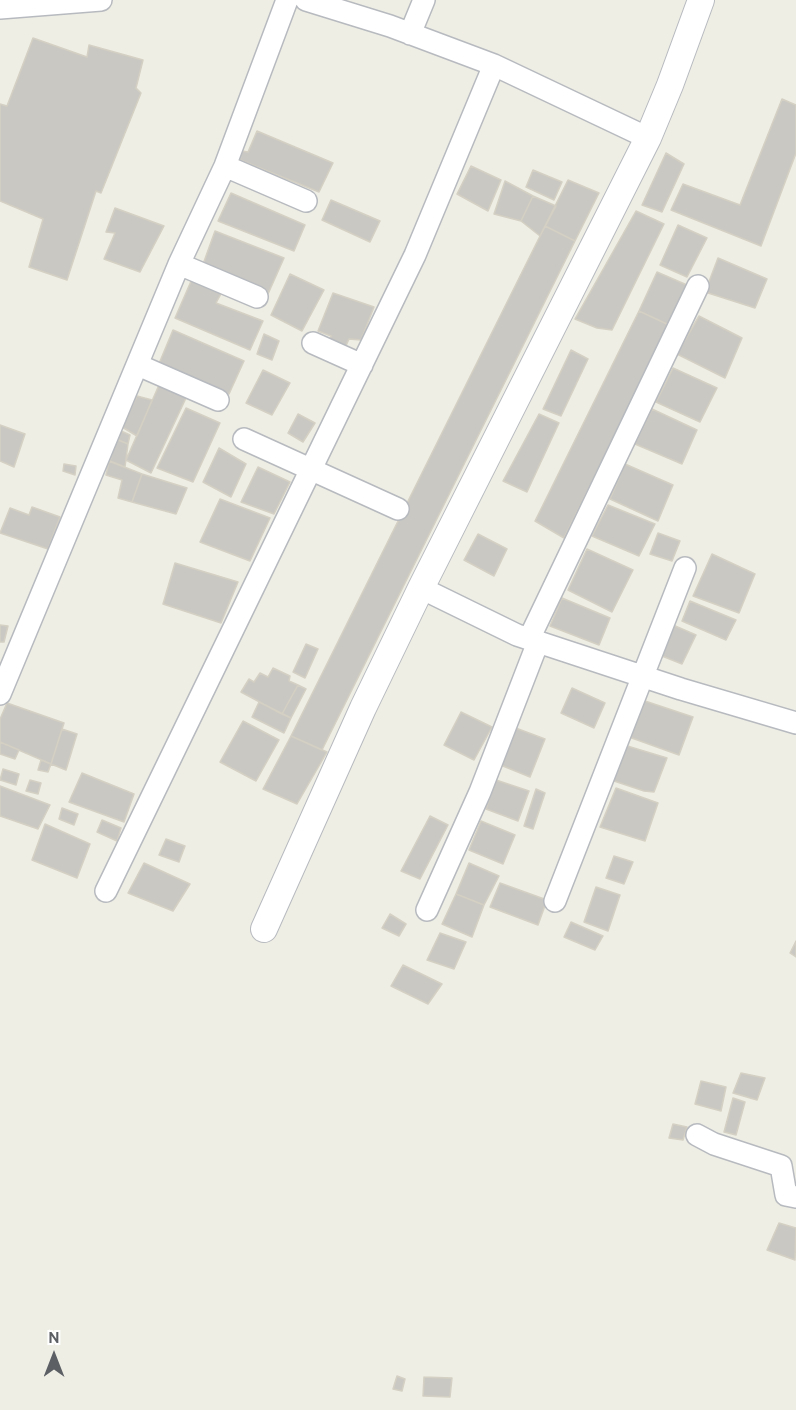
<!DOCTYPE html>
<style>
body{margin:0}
#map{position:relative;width:796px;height:1410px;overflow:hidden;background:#efeee5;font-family:Cabin,sans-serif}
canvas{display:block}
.north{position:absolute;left:24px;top:1326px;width:60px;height:60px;-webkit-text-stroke:4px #fff;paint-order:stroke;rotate:0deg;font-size:16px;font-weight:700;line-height:24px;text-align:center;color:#5c6065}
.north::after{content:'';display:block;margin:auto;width:21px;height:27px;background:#5c6065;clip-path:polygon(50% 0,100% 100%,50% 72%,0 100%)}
</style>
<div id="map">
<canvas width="796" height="1410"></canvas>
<div class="north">N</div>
</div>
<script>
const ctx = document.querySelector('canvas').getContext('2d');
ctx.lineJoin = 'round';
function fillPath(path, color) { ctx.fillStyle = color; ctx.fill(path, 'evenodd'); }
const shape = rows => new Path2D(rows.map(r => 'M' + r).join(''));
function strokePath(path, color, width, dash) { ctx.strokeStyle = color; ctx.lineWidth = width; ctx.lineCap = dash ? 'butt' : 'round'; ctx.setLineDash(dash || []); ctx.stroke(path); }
const building = shape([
 [33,38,87,57,89,45,143,60,136,88,141,93,101,193,96,191,67,280,29,267,43,219,0,201,0,104,7,106,33,38],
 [782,99,796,105,796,153,761,246,671,210,683,184,740,205,782,99],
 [257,131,333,163,319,192,240,160,242,151,248,152,257,131],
 [666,153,684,164,662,212,642,205,666,153],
 [471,166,501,180,488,211,457,194,471,166],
 [533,170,562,182,554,200,526,187,533,170],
 [568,180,599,193,575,241,545,226,568,180],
 [505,181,533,196,521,221,494,214,505,181],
 [231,193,305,225,294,251,218,221,231,193],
 [533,196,556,206,540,236,521,221,533,196],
 [331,200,380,221,370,242,322,220,331,200],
 [115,208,164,226,140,272,104,259,115,233,106,232,115,208],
 [636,211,664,224,612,330,597,328,575,319,636,211],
 [678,225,707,238,687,277,660,265,678,225],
 [545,226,575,241,322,750,291,736,545,226],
 [215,231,284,258,268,294,202,267,215,231],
 [718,258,767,279,755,308,705,292,718,258],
 [657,272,687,285,669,325,639,311,657,272],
 [290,274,324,290,302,331,271,315,290,274],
 [192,279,222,292,216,303,263,321,250,350,175,318,192,279],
 [333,293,374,307,361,340,349,339,345,348,329,343,331,336,318,331,333,293],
 [639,311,669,325,564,538,535,521,639,311],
 [699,316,742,338,725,378,677,354,699,316],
 [173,330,244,361,229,394,158,366,173,330],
 [264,334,279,341,272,360,257,354,264,334],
 [571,350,588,359,561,416,543,409,571,350],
 [673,368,717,388,700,422,656,402,673,368],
 [263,370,290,383,272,415,246,403,263,370],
 [159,385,186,398,151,473,126,460,159,385],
 [137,396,152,400,137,436,122,427,137,396],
 [186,408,220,423,193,482,157,468,186,408],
 [652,409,697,430,682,464,635,444,652,409],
 [298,414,315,423,303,442,288,433,298,414],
 [539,414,559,423,527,492,503,481,539,414],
 [0,425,25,434,14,467,0,461,0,425],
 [121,431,130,435,128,444,116,439,121,431],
 [116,439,128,444,125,467,110,461,116,439],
 [219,448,246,464,231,497,203,482,219,448],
 [109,461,142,474,132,502,118,498,122,480,106,475,109,461],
 [64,464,76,466,75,475,63,471,64,464],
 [625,464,673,485,658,521,610,499,625,464],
 [258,467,290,482,274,514,241,502,258,467],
 [142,474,187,488,176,514,132,502,142,474],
 [220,499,270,518,250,561,200,542,220,499],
 [608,505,655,524,639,556,592,536,608,505],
 [32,507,60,517,48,549,0,533,10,508,29,515,32,507],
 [658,533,680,541,672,561,650,554,658,533],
 [478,534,507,549,494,576,464,560,478,534],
 [587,549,633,570,612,612,568,590,587,549],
 [712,554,755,574,739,613,693,596,712,554],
 [175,563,238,582,221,623,163,604,175,563],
 [562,598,610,618,599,645,550,626,562,598],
 [690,601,736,620,726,640,682,621,690,601],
 [0,625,8,626,4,642,0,642,0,625],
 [673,625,696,635,682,664,662,656,673,625],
 [306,644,318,649,305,678,293,672,306,644],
 [273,668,290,676,289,681,298,685,282,714,241,692,249,679,254,682,260,673,268,677,273,668],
 [298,685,306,689,291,718,282,714,298,685],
 [572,688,605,703,594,728,561,713,572,688],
 [642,700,693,717,679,755,629,737,642,700],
 [259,702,291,718,284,733,252,717,259,702],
 [7,703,64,723,51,764,0,742,0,719,7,703],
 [461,712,492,727,474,760,444,745,461,712],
 [243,721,279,740,256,781,220,762,243,721],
 [513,727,545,739,530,777,498,764,513,727],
 [62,729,77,734,66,770,51,764,62,729],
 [291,736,327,752,297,804,263,789,291,736],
 [0,742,19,750,15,759,0,754,0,742],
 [624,745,667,758,654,792,644,791,611,780,624,745],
 [41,760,51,764,48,772,38,770,41,760],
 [3,769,19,774,16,785,0,780,3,769],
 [82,773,134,794,124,822,69,802,82,773],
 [30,780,41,783,38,794,26,791,30,780],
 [496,780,529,791,518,821,486,809,496,780],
 [0,786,50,805,38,829,0,816,0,786],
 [616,788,658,803,645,841,600,827,616,788],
 [536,789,545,793,533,829,524,826,536,789],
 [62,808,78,814,74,825,59,819,62,808],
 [430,816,448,825,420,879,401,871,430,816],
 [102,820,121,828,117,841,97,832,102,820],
 [481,821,515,835,503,864,469,850,481,821],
 [45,824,90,844,77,878,32,860,45,824],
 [166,839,185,846,179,862,159,855,166,839],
 [614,856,633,862,624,884,606,878,614,856],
 [144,863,190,884,173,911,128,893,144,863],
 [469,863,499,876,484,905,456,894,469,863],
 [500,883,547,900,538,925,490,907,500,883],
 [596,887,620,895,608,931,584,922,596,887],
 [456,894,484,905,472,937,442,924,456,894],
 [390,914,406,924,399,936,382,928,390,914],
 [571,922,603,936,595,950,564,937,571,922],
 [440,933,466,942,454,969,427,960,440,933],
 [796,941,796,957,790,953,796,941],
 [403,965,442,984,428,1004,391,986,403,965],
 [741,1073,765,1078,757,1100,733,1093,741,1073],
 [701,1081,726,1087,721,1111,695,1104,701,1081],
 [733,1098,745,1102,736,1135,724,1132,733,1098],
 [673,1124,687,1127,683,1140,669,1138,673,1124],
 [779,1223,796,1228,795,1260,767,1250,779,1223],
 [397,1376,405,1379,402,1391,393,1389,397,1376],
 [424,1377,452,1378,450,1397,423,1396,424,1377]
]);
const minor = shape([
 [306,0,390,26,494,65,648,138],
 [0,8,101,0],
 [410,34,424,0],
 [225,166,306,201],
 [179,264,257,297],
 [313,343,362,365],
 [138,365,218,400],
 [244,439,398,509],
 [421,588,517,635,681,689,796,723],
 [529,639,698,286],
 [0,694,179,264,225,166,287,0],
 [106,891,415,255,494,65],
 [555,901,685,568],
 [427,910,480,792,538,642],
 [697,1135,714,1144,781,1166,786,1195,796,1197]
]);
const tertiary = shape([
 [264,929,363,708,421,588,648,138,670,85,701,0]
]);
fillPath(building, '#cac8c2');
strokePath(building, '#d4d0c3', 1.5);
strokePath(minor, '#b7babf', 24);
strokePath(tertiary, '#b7babf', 28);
strokePath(minor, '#fff', 21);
strokePath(tertiary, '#fff', 26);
</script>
